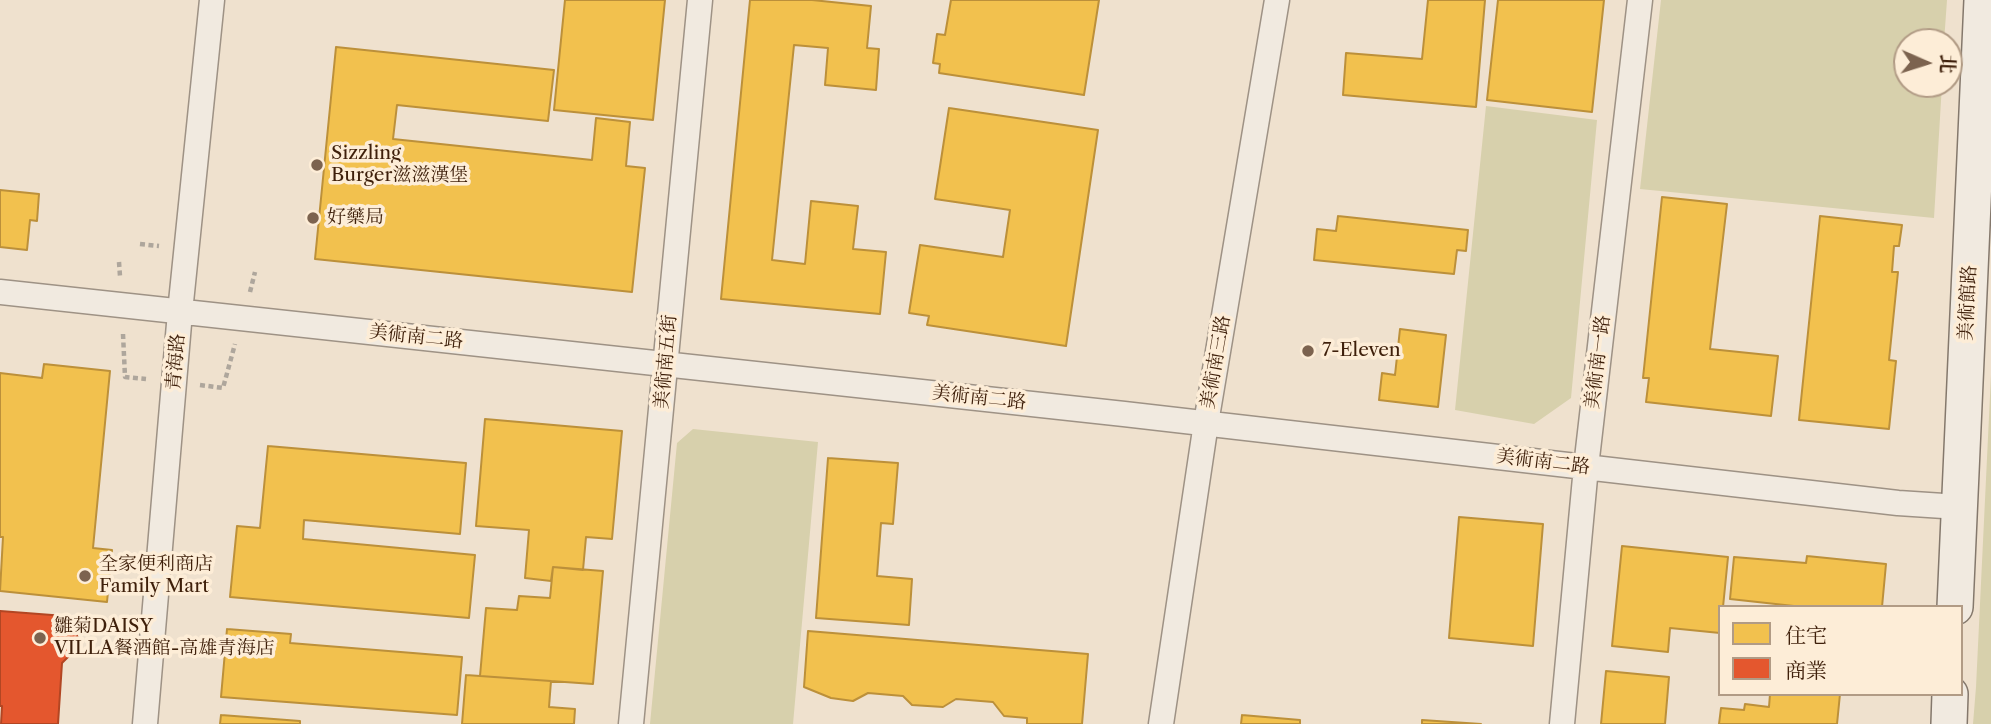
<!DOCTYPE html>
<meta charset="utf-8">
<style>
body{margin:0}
#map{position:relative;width:1991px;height:724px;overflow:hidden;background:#efe1ce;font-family:"Libre Caslon Text","Noto Serif TC",serif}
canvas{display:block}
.legend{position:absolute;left:1718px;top:605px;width:245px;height:91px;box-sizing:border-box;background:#fdedd7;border:2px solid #b19b85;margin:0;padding:9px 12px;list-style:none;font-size:21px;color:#3e1f0a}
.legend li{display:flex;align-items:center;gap:14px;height:35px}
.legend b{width:35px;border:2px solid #b19b85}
.north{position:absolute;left:1893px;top:28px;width:70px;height:70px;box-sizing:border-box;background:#fdedd7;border:2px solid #b19b85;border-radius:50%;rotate:93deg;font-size:19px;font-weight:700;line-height:28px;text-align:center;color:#3e1f0a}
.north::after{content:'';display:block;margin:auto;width:24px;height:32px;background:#7c634f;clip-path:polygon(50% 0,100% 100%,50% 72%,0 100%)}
</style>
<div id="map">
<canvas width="1991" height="724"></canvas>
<ul class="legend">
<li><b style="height:19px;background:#f2c14e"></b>住宅</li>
<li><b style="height:19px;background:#e4572e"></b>商業</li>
</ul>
<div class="north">北</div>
</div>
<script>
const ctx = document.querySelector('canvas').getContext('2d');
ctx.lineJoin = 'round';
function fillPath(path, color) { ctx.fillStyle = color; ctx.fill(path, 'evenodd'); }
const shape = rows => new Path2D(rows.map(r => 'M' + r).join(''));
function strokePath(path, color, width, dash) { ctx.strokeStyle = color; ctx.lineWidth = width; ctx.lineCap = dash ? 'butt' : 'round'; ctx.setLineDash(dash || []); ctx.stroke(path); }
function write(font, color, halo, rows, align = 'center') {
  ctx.font = font + ' "Libre Caslon Text","Noto Serif TC",serif'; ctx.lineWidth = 7; ctx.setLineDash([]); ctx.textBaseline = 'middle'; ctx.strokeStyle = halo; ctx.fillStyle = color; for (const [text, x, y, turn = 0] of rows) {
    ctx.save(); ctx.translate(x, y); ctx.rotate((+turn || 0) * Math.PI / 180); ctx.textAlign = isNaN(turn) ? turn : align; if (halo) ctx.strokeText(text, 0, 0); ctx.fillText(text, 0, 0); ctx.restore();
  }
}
const green = shape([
 [1661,0,1947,0,1944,42,1907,42,1907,84,1942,84,1934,218,1640,189],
 [1486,106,1597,120,1571,398,1534,424,1455,410],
 [1991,375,1991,724,1973,724,1976,687],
 [693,429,818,442,793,724,650,724,677,443]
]);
const homes = shape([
 [565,0,665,0,653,120,554,110,565,0],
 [750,0,812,0,871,6,867,48,879,49,876,90,825,85,828,48,794,45,772,260,805,264,811,201,858,206,853,249,886,252,880,314,721,299,750,0],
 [951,0,1099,0,1084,95,939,73,940,64,933,63,937,34,945,35,951,0],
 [1428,0,1485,0,1476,107,1343,95,1346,53,1422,59,1428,0],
 [1498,0,1604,0,1592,112,1487,100,1498,0],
 [336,47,554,70,548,121,397,105,393,139,592,160,596,118,630,122,626,166,645,168,632,292,315,259,336,47],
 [949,108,1098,130,1066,346,927,325,929,316,909,313,920,245,1003,257,1010,210,935,199,949,108],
 [0,190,39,194,37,221,30,220,27,250,0,247,0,190],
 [1662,197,1727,204,1710,349,1778,356,1771,416,1646,402,1649,378,1643,378,1662,197],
 [1338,216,1468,230,1466,251,1457,250,1454,274,1314,260,1317,229,1336,231,1338,216],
 [1820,216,1902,225,1899,246,1894,246,1892,272,1898,272,1889,360,1896,361,1889,429,1799,420,1820,216],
 [1400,329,1446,335,1438,407,1379,400,1382,373,1395,375,1400,329],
 [44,364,110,371,93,548,112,550,107,602,0,591,3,537,0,537,0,373,42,378,44,364],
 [485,419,622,431,612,539,586,537,583,570,553,567,551,581,525,578,529,530,476,526,485,419],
 [268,446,466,463,460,534,304,520,303,539,475,555,469,618,230,597,237,526,260,528,268,446],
 [828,458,898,463,893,524,881,523,877,576,912,579,909,625,816,618,828,458],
 [1459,517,1543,524,1533,646,1449,638,1459,517],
 [1622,546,1728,557,1723,607,1720,607,1720,633,1670,628,1668,652,1612,646,1622,546],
 [1807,556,1886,564,1882,607,1803,607,1730,599,1734,557,1806,563,1807,556],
 [553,567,603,571,593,684,480,676,486,608,517,610,519,596,550,598,553,567],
 [227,629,291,634,290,643,462,657,457,715,221,697,227,629],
 [808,631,1088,654,1082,724,1027,724,1027,718,1004,716,993,702,956,699,943,707,912,705,903,696,868,693,853,701,831,698,804,687,808,631],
 [1606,671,1669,677,1665,724,1601,724,1606,671],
 [466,675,551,681,549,707,575,709,574,724,462,724,466,675],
 [1770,694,1840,694,1837,724,1719,724,1721,708,1744,710,1745,704,1769,707,1770,694],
 [221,715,300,721,300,724,220,724,221,715],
 [1242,715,1300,720,1300,724,1241,724,1242,715],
 [1422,720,1481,724,1422,724,1422,720]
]);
const shops = shape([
 [0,611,78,617,77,648,62,663,58,724,1,724,2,706,0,706,0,611]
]);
const path = shape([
 [140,244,159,246],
 [119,262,120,276],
 [250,292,255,272],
 [123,334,125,377,146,379],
 [200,385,223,388,235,344]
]);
const street = shape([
 [0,292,1124,414,1898,503,1959,507],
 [145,724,180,312,212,0],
 [631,724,700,0],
 [1161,724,1206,423,1277,0],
 [1562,724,1586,467,1640,0]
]);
const secondary = shape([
 [1955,607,1982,0],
 [1949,724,1950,694]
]);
const markers = [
 [317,165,7,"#7c634f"],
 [313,218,7,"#7c634f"],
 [1308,351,7,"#7c634f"],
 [85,576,7,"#7c634f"],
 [40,638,7,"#7c634f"]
];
const poiNames = [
 ["Sizzling",331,154],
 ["Burger滋滋漢堡",331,176],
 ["好藥局",327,218],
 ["7-Eleven",1322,351],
 ["全家便利商店",99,565],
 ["Family Mart",99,587],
 ["雛菊DAISY",54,627],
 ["VILLA餐酒館-高雄青海店",54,649]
];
const streetNames = [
 ["美術館路",1968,303,-87],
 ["美術南二路",416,337,6],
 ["青海路",176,362,-85],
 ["美術南五街",666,362,-85],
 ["美術南三路",1216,362,-80],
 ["美術南一路",1598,362,-83],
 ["美術南二路",979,398,6],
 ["美術南二路",1543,462,7]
];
fillPath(green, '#d7d0ac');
fillPath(homes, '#f2c14e');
strokePath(homes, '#bc903a', 2);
fillPath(shops, '#e4572e');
strokePath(shops, '#b24623', 2);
strokePath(street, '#9e9285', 27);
strokePath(secondary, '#84786c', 38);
strokePath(path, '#aea69c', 4.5, [5, 3.5]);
strokePath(street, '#f1eae0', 24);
strokePath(secondary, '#f1eae0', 35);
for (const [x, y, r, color] of markers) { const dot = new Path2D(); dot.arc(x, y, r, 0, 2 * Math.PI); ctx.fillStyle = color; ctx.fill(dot); strokePath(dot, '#fdedd7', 2.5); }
write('19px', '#3e1f0a', '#fdedd7', poiNames, 'left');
write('19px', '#3e1f0a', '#fdedd7', streetNames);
</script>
